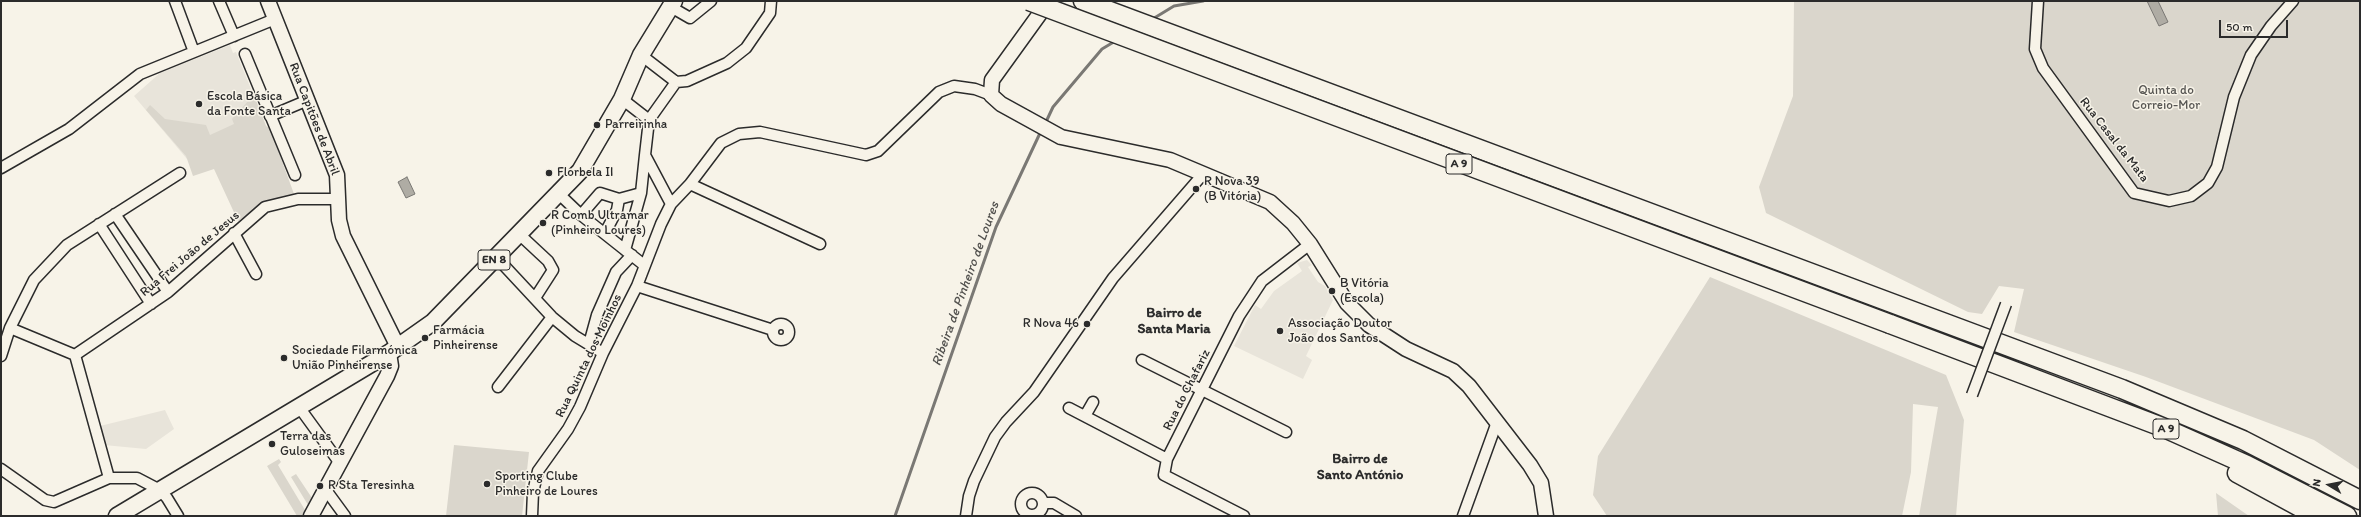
<!DOCTYPE html>
<meta charset="utf-8">
<style>
body{margin:0}
#map{position:relative;width:2361px;height:517px;overflow:hidden;background:#f7f3e8;font-family:Itim,sans-serif}
canvas{display:block}
.frame{position:absolute;inset:0;border:2px solid #2b2b2b;pointer-events:none}
.north{position:absolute;left:2309px;top:465px;width:40px;height:40px;-webkit-text-stroke:3px #f7f3e8;paint-order:stroke;rotate:280deg;font-size:11px;font-weight:700;line-height:16px;text-align:center;color:#2b2b2b}
.north::after{content:'';display:block;margin:auto;width:14px;height:18px;background:#2b2b2b;clip-path:polygon(50% 0,100% 100%,50% 72%,0 100%)}
.scale{position:absolute;left:2219px;top:20px;width:69px;height:18px;box-sizing:border-box;border:2px solid #2b2b2b;border-top:0;padding-left:5px;font-size:12px;line-height:14px;white-space:nowrap;color:#2b2b2b;-webkit-text-stroke:3px #f7f3e8;paint-order:stroke}
</style>
<div id="map">
<canvas width="2361" height="517"></canvas>
<div class="frame"></div>
<div class="north">N</div>
<div class="scale">50 m</div>
</div>
<script>
const ctx = document.querySelector('canvas').getContext('2d');
ctx.lineJoin = 'round';
function fillPath(path, color) { ctx.fillStyle = color; ctx.fill(path, 'evenodd'); }
const shape = rows => new Path2D(rows.map(r => 'M' + r).join(''));
function strokePath(path, color, width, dash) { ctx.strokeStyle = color; ctx.lineWidth = width; ctx.lineCap = dash ? 'butt' : 'round'; ctx.setLineDash(dash || []); ctx.stroke(path); }
function write(font, color, halo, rows, align = 'center') {
  ctx.font = font + ' Itim,sans-serif'; ctx.lineWidth = 3; ctx.setLineDash([]); ctx.textBaseline = 'middle'; ctx.strokeStyle = halo; ctx.fillStyle = color; for (const [text, x, y, turn = 0] of rows) {
    ctx.save(); ctx.translate(x, y); ctx.rotate((+turn || 0) * Math.PI / 180); ctx.textAlign = isNaN(turn) ? turn : align; if (halo) ctx.strokeText(text, 0, 0); ctx.fillText(text, 0, 0); ctx.restore();
  }
}
const built = shape([
 [230,45,233,53,236,52,266,126,187,159,134,96,160,73],
 [1307,260,1312,265,1308,267,1318,282,1325,286,1333,300,1306,356,1312,360,1303,379,1234,346,1255,305,1261,309,1274,291,1302,271,1297,263],
 [165,410,174,429,146,449,104,445,100,426]
]);
const green = shape([
 [1794,1,2360,1,2360,470,2314,440,2146,377,2014,332,2024,289,1999,286,1982,314,1968,312,1766,213,1759,187,1793,96],
 [255,98,266,126,270,128,294,194,265,203,238,221,214,169,193,176,186,156,146,110,150,105,165,119,206,125,210,135,234,124,232,119,249,100],
 [1710,277,1946,375,1964,420,1956,516,1919,516,1938,407,1913,404,1911,472,1902,516,1607,516,1593,495,1598,456],
 [454,445,529,452,522,516,446,516],
 [279,459,281,462,278,465,305,510,302,516,297,516,267,466],
 [296,474,312,498,308,505,291,477],
 [2216,493,2249,516,2218,516]
]);
const water = shape([
 [2147,1,2158,1,2168,22,2159,26,2147,1],
 [407,177,415,194,406,198,398,182,407,177]
]);
const stream = shape([
 [1151,20,1174,6,1203,1],
 [1045,124,1053,107,1102,49,1117,40],
 [895,516,996,227,1041,131]
]);
const street = shape([
 [175,1,194,52],
 [219,1,234,36],
 [2038,1,2035,49,2043,68,2134,193,2169,201,2191,196,2208,183,2217,167,2234,97,2251,55,2271,26,2293,1],
 [671,7,690,18,711,1],
 [245,54,295,175],
 [641,55,676,82],
 [676,82,687,81,727,63,746,48,770,13,771,1],
 [622,99,649,120],
 [270,116,308,100],
 [1,168,69,129,140,74,275,19],
 [690,184,820,244],
 [558,193,581,215,644,265],
 [671,204,645,155,649,120,676,82],
 [115,214,168,292],
 [581,215,600,193,619,199],
 [99,224,151,304],
 [234,233,256,274],
 [605,233,617,210,619,199,641,193],
 [519,234,548,261,553,270,535,298],
 [625,250,641,193,645,155],
 [497,258,552,317,575,336,603,353],
 [637,286,773,330],
 '773 332a8 8 0 1 1 16 0a8 8 0 1 1-16 0Z',
 [10,328,75,355],
 [589,344,597,315,616,272,632,255],
 [1,356,10,328,34,280,67,245,180,173],
 [1142,360,1286,432],
 [498,387,552,317],
 [299,407,339,462],
 [1069,408,1167,459,1164,475,1244,516],
 [1085,416,1093,402],
 [1167,459,1239,316,1262,281,1310,244],
 [1,469,45,500,54,502,109,478,137,478,160,490,167,498,178,516],
 [109,478,75,355,168,292,265,207,298,199,338,199],
 [326,490,345,516],
 '1021 504a11 11 0 1 1 22 0a11 11 0 1 1-22 0Z',
 [1043,503,1054,503,1076,516],
 [532,516,533,492,538,471,568,429,580,407,603,353,637,286,661,224,671,204,690,184,721,143,739,134,760,132,866,155,878,151,939,92,954,86,975,89,991,95],
 [966,516,969,496,974,481,995,437,1006,422,1034,392,1113,278,1204,173],
 [1463,516,1497,422]
]);
const secondary = shape([
 [268,1,337,175,339,220,343,236,398,347],
 [1049,1,992,80,991,95,1001,104,1061,137,1170,160,1270,202,1293,223,1310,244,1347,303,1369,325,1406,349,1453,371,1469,386,1530,465,1541,483,1546,516],
 [311,516,387,376,391,366,389,353]
]);
const primary = shape([
 [117,516,389,353,433,322,580,171,622,99,641,55,674,1]
]);
const highway = shape([
 [1083,1,2122,389,2243,440,2360,500],
 [1890,324,2162,427,2247,465,2347,516],
 [2237,473,2316,516]
]);
const streetBridge = shape([
 [1972,395,2006,304]
]);
const highwayBridge = shape([
 [1029,1,1890,324]
]);
const markers = [
 [199,104,4,"#2b2b2b"],
 [597,125,4,"#2b2b2b"],
 [549,173,4,"#2b2b2b"],
 [1196,189,4,"#2b2b2b"],
 [543,223,4,"#2b2b2b"],
 [1332,291,4,"#2b2b2b"],
 [1087,324,4,"#2b2b2b"],
 [1280,331,4,"#2b2b2b"],
 [425,338,4,"#2b2b2b"],
 [284,358,4,"#2b2b2b"],
 [272,444,4,"#2b2b2b"],
 [487,484,4,"#2b2b2b"],
 [320,486,4,"#2b2b2b"]
];
const shields = [
 [1459,164,26],
 [494,260,32],
 [2166,429,26]
];
const shieldNames = [
 ["A 9",1459,164],
 ["EN 8",494,260],
 ["A 9",2166,429]
];
const parkNames = [
 ["Quinta do",2166,91],
 ["Correio-Mor",2166,106]
];
const poiNames = [
 ["Escola Básica",207,97],
 ["da Fonte Santa",207,112],
 ["Parreirinha",605,125],
 ["Florbela II",557,173],
 ["R Nova 39",1204,182],
 ["(B Vitória)",1204,197],
 ["R Comb Ultramar",551,216],
 ["(Pinheiro Loures)",551,231],
 ["B Vitória",1340,284],
 ["(Escola)",1340,299],
 ["R Nova 46",1079,324,"right"],
 ["Associação Doutor",1288,324],
 ["João dos Santos",1288,339],
 ["Farmácia",433,331],
 ["Pinheirense",433,346],
 ["Sociedade Filarmónica",292,351],
 ["União Pinheirense",292,366],
 ["Terra das",280,437],
 ["Guloseimas",280,452],
 ["Sporting Clube",495,477],
 ["Pinheiro de Loures",495,492],
 ["R Sta Teresinha",328,486]
];
const streetNames = [
 ["Rua Capitões de Abril",314,119,69],
 ["Rua Casal da Mata",2114,140,52],
 ["Rua Frei João de Jesus",190,254,-40],
 ["Rua Quinta dos Moinhos",589,356,-64],
 ["Rua do Chafariz",1187,390,-63]
];
const waterNames = [
 ["Ribeira de Pinheiro de Loures",966,284,-70]
];
const neighbourhoodNames = [
 ["Bairro de",1174,313],
 ["Santa Maria",1174,329],
 ["Bairro de",1360,459],
 ["Santo António",1360,475]
];
fillPath(built, '#e8e4da');
fillPath(green, '#dad6cc');
fillPath(water, '#afaca4');
strokePath(water, '#7a7874', 1);
strokePath(stream, '#7a7874', 3);
strokePath(street, '#2b2b2b', 13);
strokePath(secondary, '#2b2b2b', 17);
strokePath(primary, '#2b2b2b', 19);
strokePath(highway, '#2b2b2b', 21);
strokePath(street, '#f7f3e8', 10);
strokePath(secondary, '#f7f3e8', 14);
strokePath(primary, '#f7f3e8', 16);
strokePath(highway, '#f7f3e8', 18);
strokePath(streetBridge, '#2b2b2b', 13, []);
strokePath(highwayBridge, '#2b2b2b', 21, []);
strokePath(streetBridge, '#f7f3e8', 10);
strokePath(highwayBridge, '#f7f3e8', 18);
for (const [x, y, r, color] of markers) { const dot = new Path2D(); dot.arc(x, y, r, 0, 2 * Math.PI); ctx.fillStyle = color; ctx.fill(dot); strokePath(dot, '#f7f3e8', 1.5); }
for (const [x, y, w] of shields) { const box = new Path2D(); box.roundRect(x - w / 2, y - 10, w, 20, 3); ctx.fillStyle = '#f7f3e8'; ctx.fill(box); strokePath(box, '#2b2b2b', 1); }
write('bold 12px', '#2b2b2b', null, shieldNames);
write('13px', '#575653', '#f7f3e8', parkNames);
write('13px', '#2b2b2b', '#f7f3e8', poiNames, 'left');
write('13px', '#2b2b2b', '#f7f3e8', streetNames);
write('italic 14px', '#53524f', '#f7f3e8', waterNames);
write('bold 14px', '#2b2b2b', '#f7f3e8', neighbourhoodNames);
</script>
